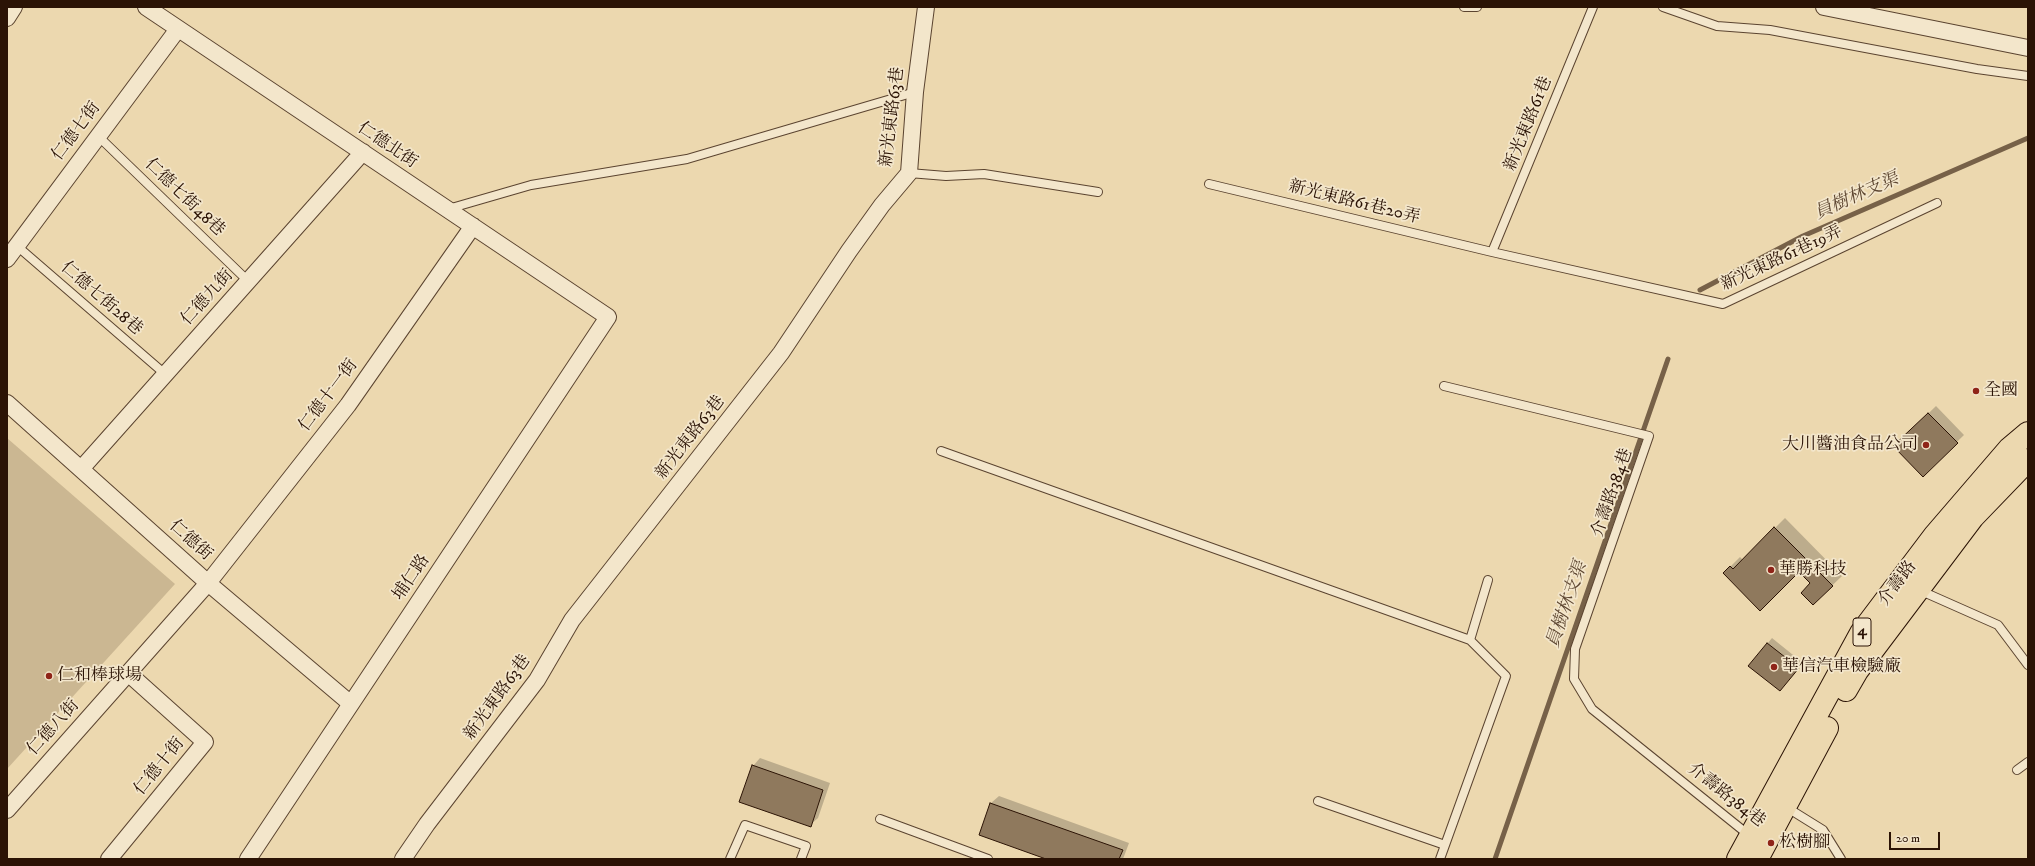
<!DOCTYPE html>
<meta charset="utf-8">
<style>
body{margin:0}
#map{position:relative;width:2035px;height:866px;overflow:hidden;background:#ecd8af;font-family:"IM FELL DW Pica",serif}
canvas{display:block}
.frame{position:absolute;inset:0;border:8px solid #2b1305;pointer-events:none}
.scale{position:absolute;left:1889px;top:832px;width:51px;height:18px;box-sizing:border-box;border:2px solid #2b1305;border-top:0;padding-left:5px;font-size:12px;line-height:14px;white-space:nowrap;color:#2b1305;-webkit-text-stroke:3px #f3e6cb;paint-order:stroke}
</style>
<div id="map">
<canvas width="2035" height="866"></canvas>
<div class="frame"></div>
<div class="scale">20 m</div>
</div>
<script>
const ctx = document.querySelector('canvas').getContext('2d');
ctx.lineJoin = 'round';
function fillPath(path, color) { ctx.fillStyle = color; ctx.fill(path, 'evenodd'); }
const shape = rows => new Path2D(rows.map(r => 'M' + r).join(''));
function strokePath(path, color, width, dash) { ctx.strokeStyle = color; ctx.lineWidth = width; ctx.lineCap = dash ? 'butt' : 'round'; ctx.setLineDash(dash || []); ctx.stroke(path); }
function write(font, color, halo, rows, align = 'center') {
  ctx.font = font + ' "IM FELL DW Pica","Noto Serif TC",serif'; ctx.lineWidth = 3.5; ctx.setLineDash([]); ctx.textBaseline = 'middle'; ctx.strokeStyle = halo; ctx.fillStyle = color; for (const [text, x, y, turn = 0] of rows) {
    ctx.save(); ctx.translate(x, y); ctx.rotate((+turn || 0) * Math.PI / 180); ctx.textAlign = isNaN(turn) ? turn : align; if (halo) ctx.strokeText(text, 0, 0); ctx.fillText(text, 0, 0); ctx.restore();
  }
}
const green = shape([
 [7,438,175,584,7,769]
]);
const shadow = shape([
 [1936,406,1964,435,1923,475,1895,446],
 [1785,518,1842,576,1813,604,1812,583,1799,571,1724,573,1740,557,1743,560],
 [1772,638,1803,663,1780,690,1750,665],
 [760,758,830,783,818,818,810,825,753,766],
 [999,796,1129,843,1123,859,1049,859,980,834,991,803]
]);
const stream = shape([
 [1700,290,1803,236,2028,138],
 [1495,859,1668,359]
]);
const building = shape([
 [1928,413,1958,443,1923,477,1893,446,1928,413],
 [1774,527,1833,586,1813,605,1801,593,1810,583,1799,572,1760,611,1723,573,1730,566,1733,569,1774,527],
 [1767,643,1799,668,1780,691,1748,666,1767,643],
 [752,765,823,790,811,827,739,802,752,765],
 [990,803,1123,850,1119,859,1046,859,979,835,990,803]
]);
const service = shape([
 [1464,7,1477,7],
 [1663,7,1717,26,1770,30,1977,69,2028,76],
 [98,136,248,281],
 [909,173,946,176,984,174,1098,192],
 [1209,184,1492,252,1723,304,1937,203],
 [448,209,531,185,687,159,915,92],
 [17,246,165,374],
 [1492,252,1593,7],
 [1444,386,1649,436,1575,649,1574,679,1592,709,1750,836],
 [941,451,1470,640],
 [1919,590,1998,625,2028,665],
 [2017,770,2028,762],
 [1318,801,1445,845],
 [1786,807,1823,830,1841,859],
 [880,819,988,859],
 [730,859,745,825,806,846,801,859],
 [1440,859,1506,676,1470,640,1488,580]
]);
const minor = shape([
 [146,7,608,317,248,859],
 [1824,7,2028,48],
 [7,18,14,7],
 [7,259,178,29],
 [7,403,208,583,351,704],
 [81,469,363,152],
 [7,810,208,583,348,405,473,226],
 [109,859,205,742,128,673],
 [403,859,427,824,537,680,572,620,781,353,849,251,882,205,909,173,915,92,926,7]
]);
const primary = shape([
 [1846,690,1857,671,1973,517,2028,460],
 [1738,859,1861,633,1935,535,2009,449,2028,433],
 [1757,859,1827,728]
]);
const markers = [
 [1976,391,4,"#8f2418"],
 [1926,445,4,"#8f2418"],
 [1771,570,4,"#8f2418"],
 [1774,667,4,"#8f2418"],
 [49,676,4,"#8f2418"],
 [1771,843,4,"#8f2418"]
];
const shields = [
 [1862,632,18]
];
const shieldNames = [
 ["4",1862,632]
];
const streetNames = [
 ["新光東路63巷",893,117,-83],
 ["新光東路61巷",1529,124,-68],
 ["仁德七街",77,132,-53],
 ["仁德北街",387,146,34],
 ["仁德七街48巷",184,198,44],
 ["新光東路61巷20弄",1354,203,14],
 ["新光東路61巷19弄",1782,259,-25],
 ["仁德九街",208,298,-48],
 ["仁德七街28巷",101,299,41],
 ["仁德十一街",329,396,-53],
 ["新光東路63巷",691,438,-52],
 ["介壽路384巷",1613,493,-71],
 ["仁德街",190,541,42],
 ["埔仁路",412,578,-56],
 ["介壽路",1898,584,-53],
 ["新光東路63巷",498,698,-54],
 ["仁德八街",54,728,-48],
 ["仁德十街",160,767,-51],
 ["介壽路384巷",1726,796,38]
];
const poiNames = [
 ["全國",1984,391],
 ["大川醬油食品公司",1918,445,"right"],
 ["華勝科技",1779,570],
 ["華信汽車檢驗廠",1782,667],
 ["仁和棒球場",57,676],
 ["松樹腳",1779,843]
];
const waterNames = [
 ["員樹林支渠",1857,197,-24],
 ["員樹林支渠",1568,605,-71]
];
fillPath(green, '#cbb792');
fillPath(shadow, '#0003');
strokePath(stream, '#776148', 5);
fillPath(building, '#8f795d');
strokePath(building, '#2b1305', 1);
strokePath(service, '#5b4430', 10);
strokePath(minor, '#5b4430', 18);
strokePath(primary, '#2b1305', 24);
strokePath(service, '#f3e6cb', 8);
strokePath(minor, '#f3e6cb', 16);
strokePath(primary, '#ecd8af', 22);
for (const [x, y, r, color] of markers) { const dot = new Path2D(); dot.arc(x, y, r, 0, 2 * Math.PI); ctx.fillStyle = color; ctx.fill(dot); strokePath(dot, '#f3e6cb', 1.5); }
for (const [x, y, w] of shields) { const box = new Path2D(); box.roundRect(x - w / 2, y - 14, w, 28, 3); ctx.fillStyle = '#f3e6cb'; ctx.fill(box); strokePath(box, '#2b1305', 1); }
write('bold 16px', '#2b1305', null, shieldNames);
write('17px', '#2b1305', '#f3e6cb', streetNames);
write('17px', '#2b1305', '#f3e6cb', poiNames, 'left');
write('italic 18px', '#5e4732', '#f3e6cb', waterNames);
</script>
